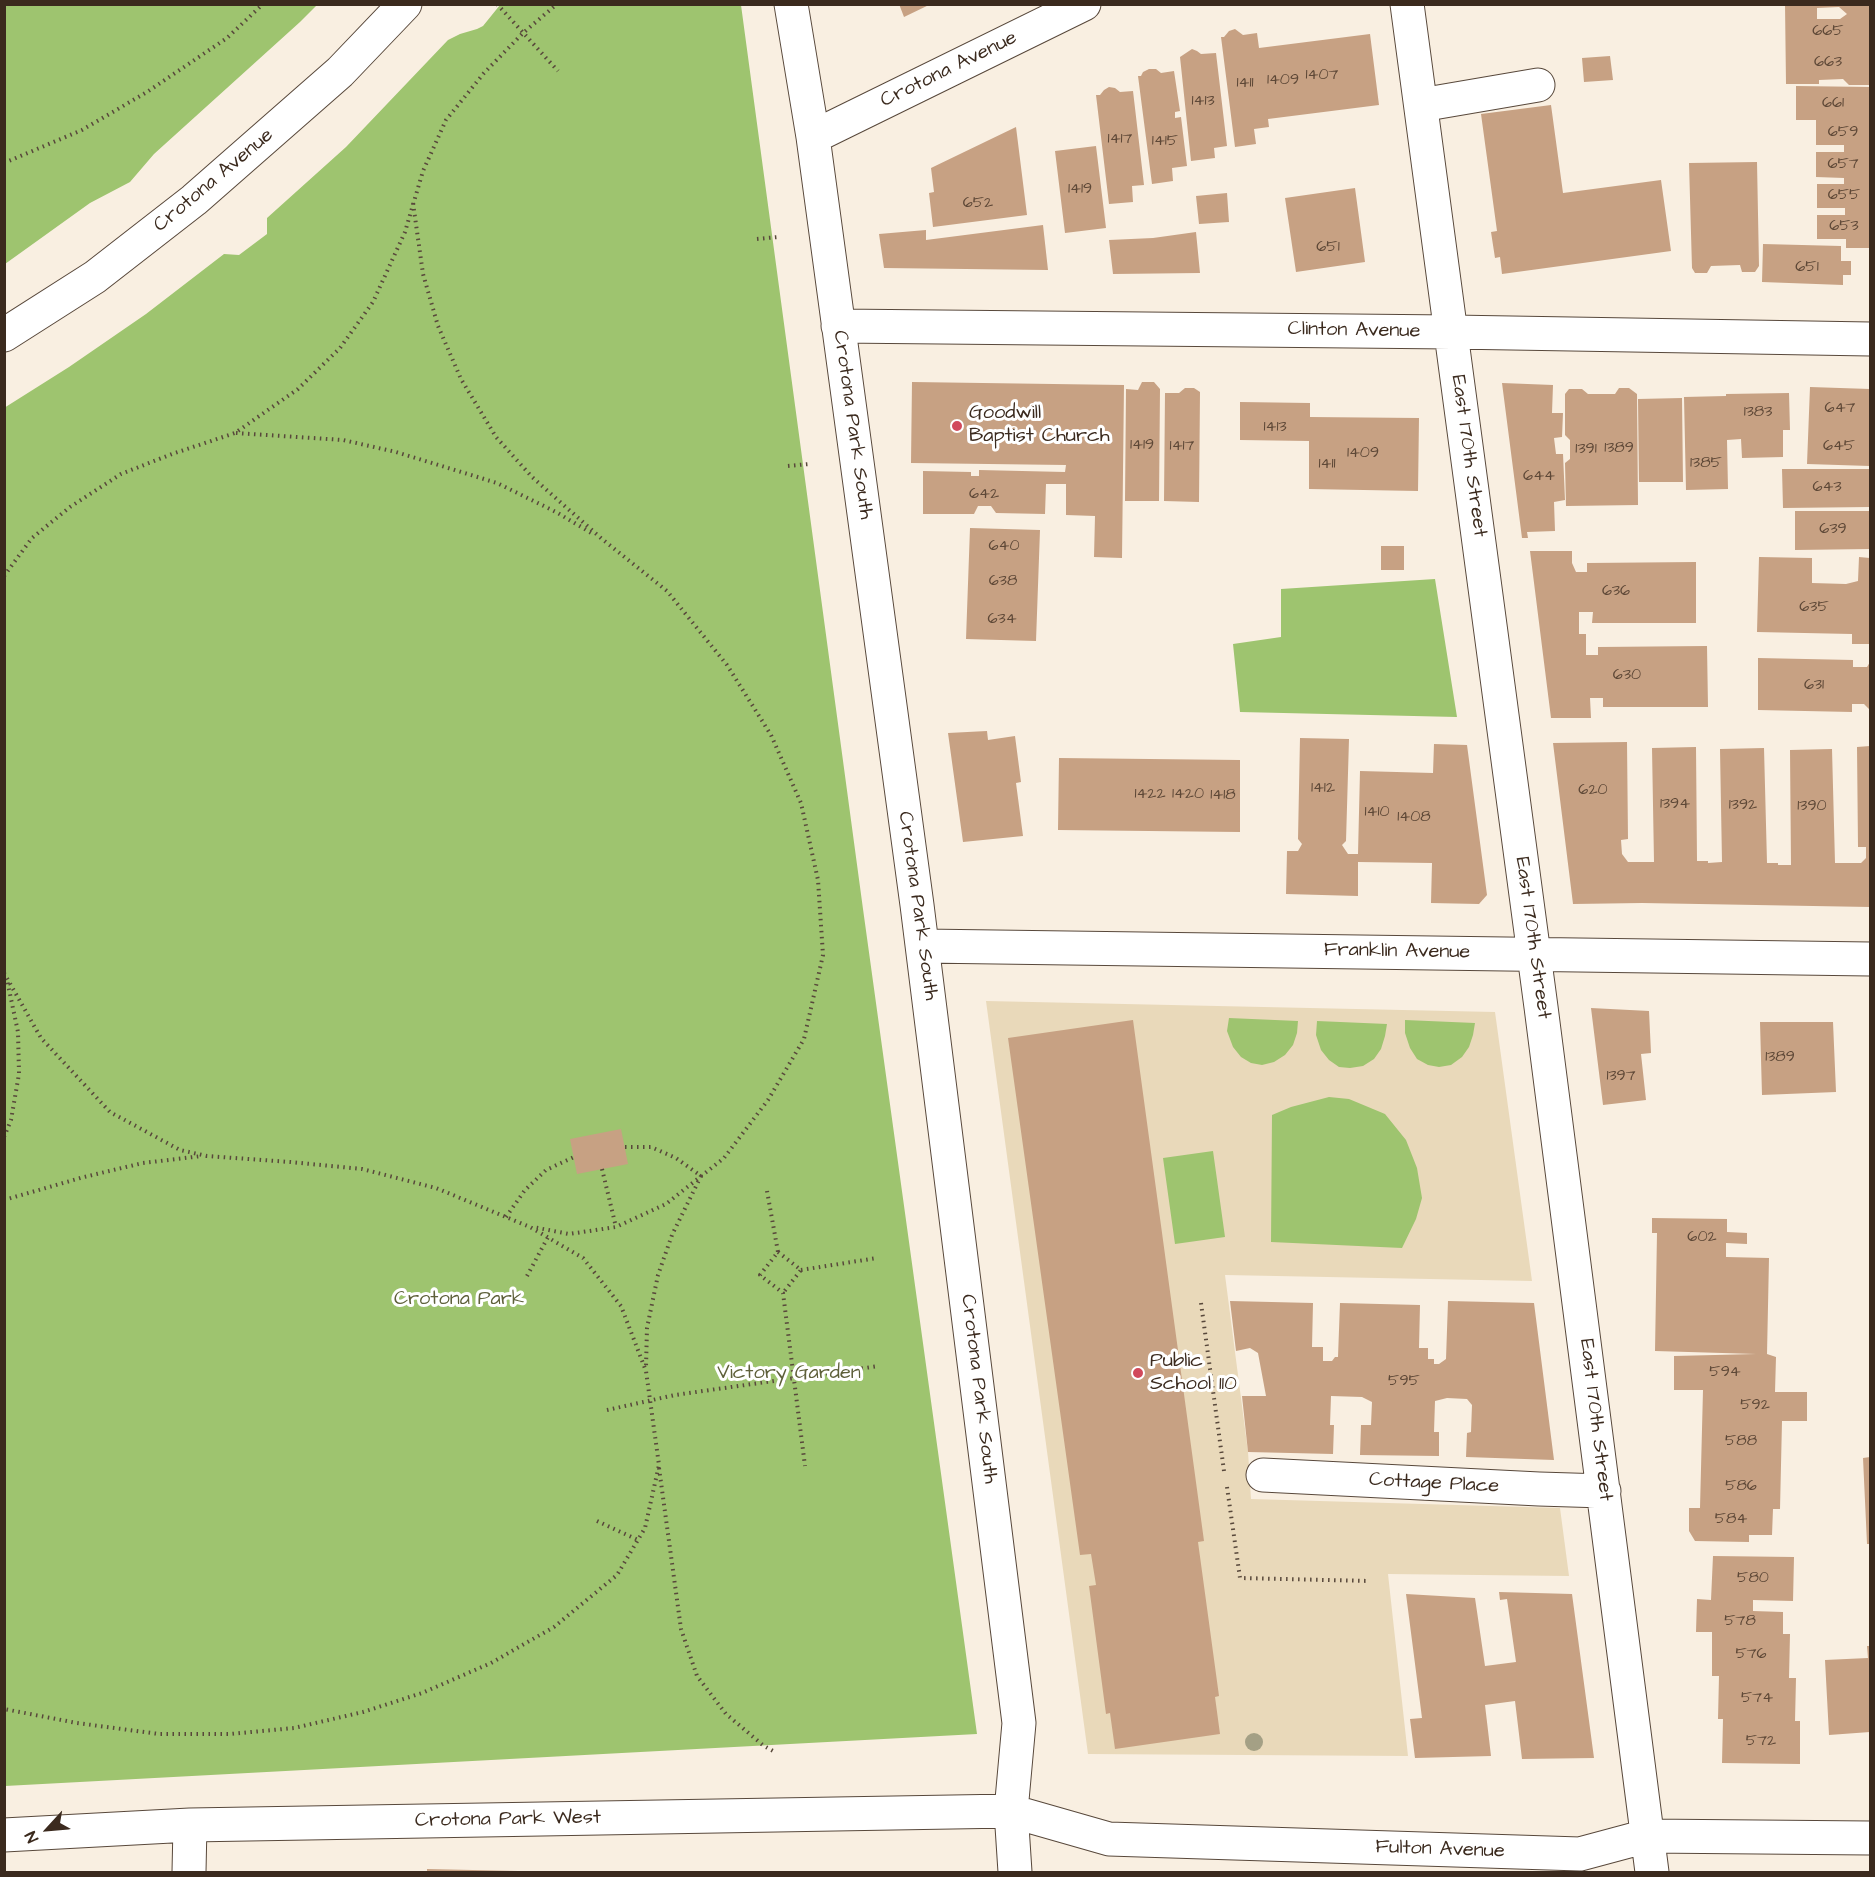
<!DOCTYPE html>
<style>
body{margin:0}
#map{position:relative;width:1875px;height:1877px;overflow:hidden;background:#f9efe1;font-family:"Architects Daughter",sans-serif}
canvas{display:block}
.frame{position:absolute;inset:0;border:6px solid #3b2a1e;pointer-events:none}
.north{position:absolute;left:18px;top:1799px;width:60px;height:60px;-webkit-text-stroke:4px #fff;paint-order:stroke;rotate:244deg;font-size:16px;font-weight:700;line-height:24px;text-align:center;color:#3b2a1e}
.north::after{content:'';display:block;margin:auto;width:21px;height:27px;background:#3b2a1e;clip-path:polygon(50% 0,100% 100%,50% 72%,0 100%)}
</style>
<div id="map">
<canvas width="1875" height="1877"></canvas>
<div class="frame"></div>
<div class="north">N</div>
</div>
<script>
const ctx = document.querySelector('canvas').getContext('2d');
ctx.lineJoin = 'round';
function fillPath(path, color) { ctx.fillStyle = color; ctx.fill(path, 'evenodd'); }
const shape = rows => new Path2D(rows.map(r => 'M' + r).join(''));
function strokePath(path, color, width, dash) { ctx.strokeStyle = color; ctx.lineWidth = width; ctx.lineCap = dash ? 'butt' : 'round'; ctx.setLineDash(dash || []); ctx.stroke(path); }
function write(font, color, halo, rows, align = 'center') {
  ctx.font = font + ' "Architects Daughter",sans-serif'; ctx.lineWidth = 6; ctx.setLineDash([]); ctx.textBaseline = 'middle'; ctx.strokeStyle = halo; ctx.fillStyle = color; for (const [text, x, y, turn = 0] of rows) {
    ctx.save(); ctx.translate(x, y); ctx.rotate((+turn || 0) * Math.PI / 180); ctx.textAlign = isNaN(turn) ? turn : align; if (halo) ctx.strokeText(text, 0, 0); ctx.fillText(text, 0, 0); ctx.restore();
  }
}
const built = shape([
 [986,1001,1495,1012,1532,1281,1225,1275,1248,1452,1251,1499,1560,1508,1569,1576,1388,1574,1408,1756,1088,1754]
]);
const green = shape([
 [4,5,5,4,317,5,300,22,154,154,130,182,90,203,5,264],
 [500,5,741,5,863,909,977,1734,5,1786,4,408,69,367,146,314,224,254,239,255,267,234,267,218,346,147,448,40,460,34,477,29,483,26],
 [1435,579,1457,717,1240,712,1233,644,1281,637,1281,589],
 [1229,1018,1298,1021,1297,1033,1293,1045,1285,1055,1274,1062,1262,1065,1251,1063,1241,1057,1233,1047,1227,1031],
 [1405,1020,1475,1023,1473,1035,1469,1047,1462,1057,1451,1065,1439,1067,1428,1065,1417,1059,1410,1048,1405,1033],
 [1317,1021,1387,1024,1385,1036,1381,1049,1374,1059,1363,1066,1350,1068,1339,1067,1329,1060,1321,1050,1316,1035],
 [1329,1097,1349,1099,1385,1114,1406,1140,1417,1168,1422,1198,1416,1219,1402,1248,1271,1242,1272,1115,1291,1107],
 [1213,1151,1225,1237,1175,1244,1163,1158]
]);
const building = shape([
 [899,4,931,4,904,17],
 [1785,4,1870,4,1870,85,1849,85,1843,79,1819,80,1819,84,1786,84],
 [1839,7,1847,14,1840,19,1817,19,1817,8],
 [1235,29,1243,35,1257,33,1259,48,1370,34,1379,105,1268,119,1269,127,1254,129,1256,144,1235,147,1221,37,1224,37,1229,31],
 [1192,49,1197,51,1201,54,1216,53,1227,146,1214,148,1215,158,1191,161,1180,57],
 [1610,56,1613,80,1584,82,1582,58],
 [1149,69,1156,69,1161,73,1174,71,1180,111,1175,112,1175,118,1181,117,1187,166,1172,168,1173,181,1152,184,1138,76,1141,76,1143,72],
 [1796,86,1870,87,1870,248,1846,248,1846,239,1817,239,1817,215,1845,215,1845,208,1817,208,1817,184,1844,184,1844,178,1816,177,1816,152,1844,152,1844,145,1816,145,1816,120,1796,120],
 [1109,87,1115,88,1120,92,1133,91,1144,185,1132,186,1133,202,1109,204,1096,95,1100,95,1104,90],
 [1551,105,1563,193,1661,180,1671,251,1502,274,1500,257,1495,258,1491,232,1497,231,1481,114],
 [1016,127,1027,215,933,227,929,193,934,192,931,168],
 [1096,146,1106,228,1065,233,1055,151],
 [1757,162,1759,266,1755,272,1742,272,1740,265,1711,266,1707,273,1695,273,1692,268,1689,163],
 [1355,188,1365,262,1296,272,1285,198],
 [1227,193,1229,222,1199,224,1196,196],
 [1043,225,1048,270,884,268,879,234,926,230,926,240],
 [1196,232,1200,273,1113,274,1109,240,1153,238],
 [1763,244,1841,246,1841,261,1851,261,1851,275,1843,275,1843,285,1762,282],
 [912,382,1124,385,1122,558,1094,557,1095,516,1066,515,1066,484,1046,484,1045,514,996,513,991,506,978,506,974,514,923,514,923,471,971,472,971,476,979,476,979,470,1065,472,1066,465,911,463],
 [1142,382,1154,382,1160,389,1159,501,1125,501,1126,389,1138,390],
 [1502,383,1553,385,1552,413,1563,413,1562,437,1554,438,1556,454,1563,454,1565,500,1554,502,1555,531,1527,532,1528,538,1522,538],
 [1810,387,1870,389,1870,466,1807,464],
 [1185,388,1194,388,1200,392,1199,502,1164,501,1165,393,1179,393],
 [1619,388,1629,388,1637,394,1638,505,1566,506,1565,463,1570,459,1570,440,1565,435,1565,394,1569,389,1582,389,1588,394,1615,394],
 [1789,393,1790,430,1783,430,1783,457,1742,458,1741,439,1727,440,1728,489,1686,490,1684,397,1726,396,1726,394],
 [1682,398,1683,482,1639,482,1638,399],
 [1240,402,1310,403,1310,417,1419,418,1418,491,1309,489,1309,441,1240,440],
 [1782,469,1870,469,1870,507,1783,508],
 [1795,511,1870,511,1870,549,1795,550],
 [970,528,1040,530,1036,641,966,639],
 [1381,546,1404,546,1404,570,1381,570],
 [1530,551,1572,551,1572,563,1576,572,1587,572,1587,563,1696,562,1696,623,1592,623,1593,612,1579,612,1579,634,1586,634,1586,655,1598,655,1598,647,1707,646,1708,707,1603,707,1603,698,1590,698,1591,718,1551,718],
 [1759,557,1812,558,1812,583,1846,584,1858,581,1859,557,1870,558,1870,644,1852,644,1852,634,1757,632],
 [1758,658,1853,660,1853,667,1867,667,1870,662,1870,710,1864,704,1852,704,1852,712,1758,710],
 [987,731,988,740,1015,736,1021,782,1016,783,1023,836,963,842,948,733],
 [1300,738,1349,739,1346,841,1342,845,1348,854,1358,854,1360,771,1433,773,1434,744,1467,745,1487,895,1479,904,1431,903,1432,863,1358,862,1358,896,1286,894,1287,851,1298,851,1302,844,1298,839],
 [1627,742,1628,839,1621,840,1622,854,1628,862,1654,862,1652,748,1696,747,1697,861,1708,861,1708,863,1722,862,1720,749,1764,748,1767,863,1778,863,1778,865,1791,865,1790,750,1832,749,1835,863,1861,863,1866,858,1866,847,1858,847,1857,747,1870,746,1870,907,1642,903,1573,904,1553,743],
 [1059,758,1240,760,1240,832,1058,830],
 [1591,1008,1649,1011,1651,1053,1641,1054,1646,1100,1603,1105],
 [1133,1020,1204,1541,1198,1542,1219,1696,1215,1697,1220,1734,1115,1749,1110,1713,1106,1714,1089,1586,1096,1585,1091,1554,1080,1555,1008,1038],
 [1760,1022,1833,1022,1836,1092,1762,1095],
 [621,1129,628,1164,577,1174,570,1139],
 [1652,1218,1727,1219,1727,1232,1747,1233,1747,1244,1726,1243,1726,1257,1769,1258,1767,1354,1776,1357,1775,1392,1807,1392,1807,1421,1782,1421,1780,1509,1773,1509,1772,1535,1749,1535,1749,1542,1695,1541,1689,1531,1689,1508,1700,1508,1703,1390,1674,1390,1674,1356,1756,1354,1655,1351,1657,1233,1652,1233],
 [1230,1301,1313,1303,1312,1347,1323,1347,1323,1361,1332,1361,1335,1357,1338,1357,1340,1303,1420,1305,1419,1348,1428,1348,1428,1359,1434,1359,1434,1364,1439,1364,1446,1359,1448,1301,1534,1303,1554,1460,1466,1457,1467,1433,1471,1432,1472,1405,1467,1399,1447,1398,1435,1401,1434,1432,1439,1432,1439,1456,1360,1455,1361,1425,1371,1425,1372,1402,1362,1397,1331,1396,1330,1425,1334,1425,1333,1454,1248,1452,1242,1396,1266,1396,1258,1353,1250,1348,1236,1351],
 [1870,1457,1870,1544,1867,1544,1863,1458],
 [1713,1556,1794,1557,1793,1601,1753,1600,1753,1611,1783,1612,1783,1634,1790,1634,1789,1678,1796,1678,1795,1721,1800,1721,1800,1764,1722,1763,1723,1719,1718,1719,1719,1676,1712,1676,1712,1632,1696,1632,1697,1599,1711,1600],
 [1499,1592,1572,1594,1594,1758,1522,1759,1515,1701,1485,1705,1491,1756,1415,1758,1410,1719,1422,1718,1406,1594,1475,1598,1485,1666,1516,1662,1507,1599,1500,1600],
 [1867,1646,1870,1646,1870,1732,1829,1735,1825,1660,1868,1658],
 [427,1869,518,1871,518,1872,427,1872]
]);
const path = shape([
 [497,4,558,71],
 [4,163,82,130,147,92,227,38,263,4],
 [413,203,423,274,438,326,461,379,496,437,532,477,602,539,667,591,727,665,771,735,801,803,818,880,823,955,804,1039,768,1100,724,1158,666,1204,616,1227,569,1234,533,1227],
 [757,239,778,237],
 [236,433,343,440,396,452,497,483,556,512,593,534],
 [788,466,809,464],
 [4,576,32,538,70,507,121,474,172,454,235,433,298,389,340,348,373,302,405,232,423,171,446,120,484,73,523,33,557,4],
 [4,973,41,1038,110,1112,180,1150,207,1156,290,1162,362,1169,436,1188,530,1227,583,1258,621,1306,646,1371,659,1465,645,1528,617,1575,554,1627,491,1663,422,1693,363,1712,294,1728,230,1734,159,1734,77,1723,4,1709],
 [4,1137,11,1120,19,1074,18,1032,7,980],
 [625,1147,651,1147,676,1158,701,1176,672,1235,658,1275,647,1328,646,1367],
 [602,1169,616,1227],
 [767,1191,778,1252,760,1275,783,1293,805,1466],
 [4,1200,84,1177,143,1163,202,1156],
 [506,1217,525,1190,546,1170,574,1157],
 [778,1252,801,1270,783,1293],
 [801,1270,877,1258],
 [527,1276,548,1237],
 [1201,1303,1224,1471],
 [607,1410,675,1395,879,1366],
 [659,1468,681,1629,697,1676,726,1714,764,1746,775,1752],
 [1227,1487,1240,1578,1370,1581],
 [597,1521,638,1540]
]);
const minor = shape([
 [791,4,813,137,917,905,1019,1723,1011,1811,1015,1872],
 [1407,4,1541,1007,1652,1872],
 [1421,105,1538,85],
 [813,137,1084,4],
 [838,326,1452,332,1870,339],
 [4,335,95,277,194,200,340,72,405,4],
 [923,946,1870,959],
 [1263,1475,1539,1489,1604,1491],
 [4,1835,190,1825,1011,1811,1109,1839,1580,1854,1647,1836,1870,1838],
 [189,1872,190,1825]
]);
const trees = [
 [1254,1742]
];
const markers = [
 [957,426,6,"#d1495b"],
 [1138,1373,6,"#d1495b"]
];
const numberNames = [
 ["665",1828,32],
 ["663",1828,63],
 ["1407",1322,76],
 ["1409",1283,81],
 ["1411",1245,84],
 ["1413",1203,102],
 ["661",1833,104],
 ["659",1843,133],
 ["1417",1120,140],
 ["1415",1165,142],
 ["657",1843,165],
 ["1419",1080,190],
 ["655",1844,196],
 ["652",978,204],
 ["653",1844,227],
 ["651",1328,248],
 ["651",1807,268],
 ["647",1840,409],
 ["1383",1758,413],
 ["1413",1275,428],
 ["1419",1142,446],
 ["1417",1182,447],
 ["645",1839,447],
 ["1389",1619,449],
 ["1391",1586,450],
 ["1409",1363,454],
 ["1385",1706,464],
 ["1411",1327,465],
 ["644",1539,477],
 ["643",1827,488],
 ["642",984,495],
 ["639",1833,530],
 ["640",1004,547],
 ["638",1003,582],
 ["636",1616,592],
 ["635",1814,608],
 ["634",1002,620],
 ["630",1627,676],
 ["631",1814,686],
 ["1412",1323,789],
 ["620",1593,791],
 ["1422",1150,795],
 ["1420",1188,795],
 ["1418",1223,796],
 ["1394",1675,805],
 ["1392",1743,806],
 ["1390",1812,807],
 ["1410",1377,813],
 ["1408",1414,818],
 ["1389",1780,1058],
 ["1397",1621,1077],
 ["602",1702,1238],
 ["594",1725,1373],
 ["595",1404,1382],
 ["592",1755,1406],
 ["588",1741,1442],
 ["586",1741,1487],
 ["584",1731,1520],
 ["580",1753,1579],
 ["578",1740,1622],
 ["576",1751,1655],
 ["574",1757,1699],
 ["572",1761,1742]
];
const streetNames = [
 ["Crotona Avenue",949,70,-26],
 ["Crotona Avenue",214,181,-40],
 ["Clinton Avenue",1354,331,1],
 ["Crotona Park South",852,425,82],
 ["East 170th Street",1468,456,82],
 ["Crotona Park South",917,906,82],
 ["East 170th Street",1532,938,82],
 ["Franklin Avenue",1397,952,1],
 ["Crotona Park South",978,1389,83],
 ["East 170th Street",1595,1420,83],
 ["Cottage Place",1434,1484,3],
 ["Crotona Park West",508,1820,-1],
 ["Fulton Avenue",1440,1850,2]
];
const poiNames = [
 ["Goodwill",969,414],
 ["Baptist Church",969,437],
 ["Public",1150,1362],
 ["School 110",1150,1385]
];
const parkNames = [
 ["Crotona Park",459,1300],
 ["Victory Garden",789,1374]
];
fillPath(built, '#e9d9ba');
fillPath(green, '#9ec46f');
fillPath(building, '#c7a183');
strokePath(minor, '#58483b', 35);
strokePath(path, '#58483b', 4, [1.5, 4.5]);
strokePath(minor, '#fff', 33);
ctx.fillStyle = '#a4a085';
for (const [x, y] of trees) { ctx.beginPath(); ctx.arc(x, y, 9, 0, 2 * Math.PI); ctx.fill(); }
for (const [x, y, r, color] of markers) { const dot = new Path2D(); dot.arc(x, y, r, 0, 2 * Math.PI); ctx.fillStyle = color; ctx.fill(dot); strokePath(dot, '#fff', 2); }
write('16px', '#5e4837', null, numberNames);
write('20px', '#3b2a1e', '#fff', streetNames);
write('20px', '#3b2a1e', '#fff', poiNames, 'left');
write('20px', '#5e603a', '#fff', parkNames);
</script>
